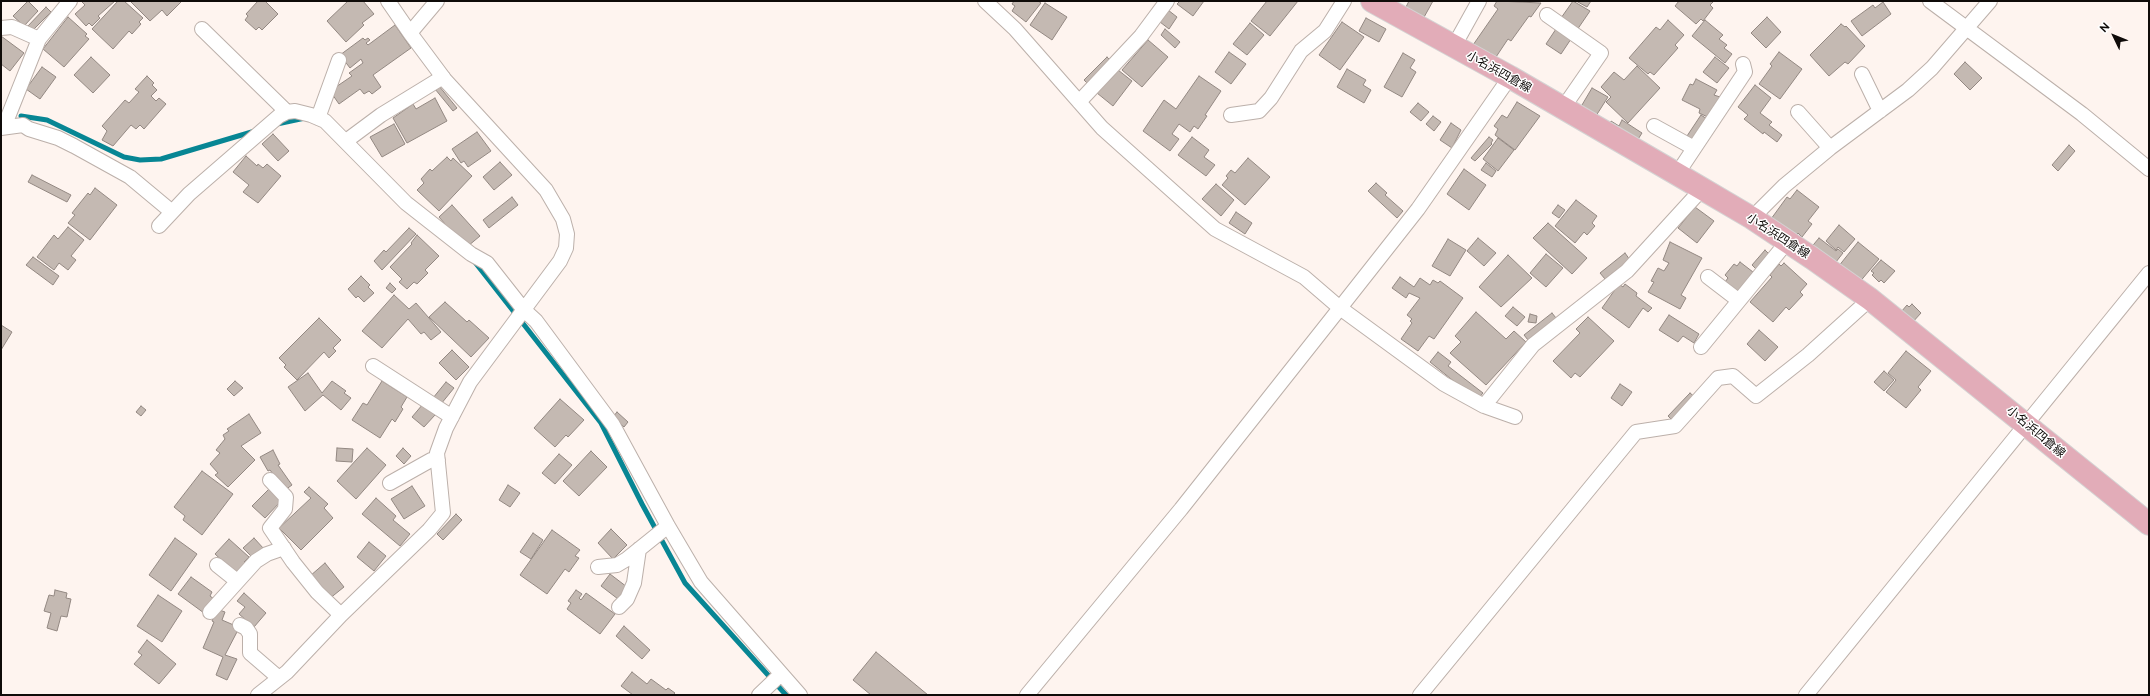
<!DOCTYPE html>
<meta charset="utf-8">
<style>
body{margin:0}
#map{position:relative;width:2150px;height:696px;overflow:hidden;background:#fef4ef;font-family:Raleway,sans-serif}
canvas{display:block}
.frame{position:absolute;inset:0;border:2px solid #0f0b09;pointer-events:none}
.north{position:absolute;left:2094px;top:16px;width:40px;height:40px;-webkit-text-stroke:3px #fff;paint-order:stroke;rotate:313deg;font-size:11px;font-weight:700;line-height:16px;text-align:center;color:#0f0b09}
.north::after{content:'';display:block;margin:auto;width:14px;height:18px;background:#0f0b09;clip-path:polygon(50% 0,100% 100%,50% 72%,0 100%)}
</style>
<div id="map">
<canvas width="2150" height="696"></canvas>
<div class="frame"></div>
<div class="north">N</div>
</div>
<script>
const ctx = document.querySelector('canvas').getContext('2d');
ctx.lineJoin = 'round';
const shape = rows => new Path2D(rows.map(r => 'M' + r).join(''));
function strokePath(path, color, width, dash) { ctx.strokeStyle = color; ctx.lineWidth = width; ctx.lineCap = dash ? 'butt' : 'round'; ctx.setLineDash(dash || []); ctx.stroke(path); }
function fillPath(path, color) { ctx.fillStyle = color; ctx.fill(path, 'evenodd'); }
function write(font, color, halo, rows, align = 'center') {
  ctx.font = font + ' Raleway,"Noto Sans JP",sans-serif'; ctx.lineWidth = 3; ctx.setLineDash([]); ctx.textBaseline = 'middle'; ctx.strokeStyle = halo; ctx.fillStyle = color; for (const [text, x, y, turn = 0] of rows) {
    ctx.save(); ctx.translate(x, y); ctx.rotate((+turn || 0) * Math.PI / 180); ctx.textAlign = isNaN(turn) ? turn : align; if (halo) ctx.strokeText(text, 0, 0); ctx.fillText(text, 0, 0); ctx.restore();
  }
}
const stream = shape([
 [21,116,47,120,124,157,140,160,161,159,255,131],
 [277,124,305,118],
 [474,261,601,423,642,504,685,583,786,695]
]);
const building = shape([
 [28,1,38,11,24,26,13,16,28,1],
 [81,1,115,1,98,16,100,18,92,26,89,23,86,26,75,14,85,5,81,1],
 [118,1,124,1,143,18,139,22,141,24,132,34,129,31,113,49,92,29,118,1],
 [130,1,182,1,167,16,162,10,150,21,130,1],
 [258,1,265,1,278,14,262,30,259,27,256,30,245,20,248,16,246,14,258,1],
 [348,1,363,1,374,14,362,23,364,25,346,42,327,21,348,1],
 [1014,1,1038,1,1041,3,1026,22,1012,11,1015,6,1012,4,1014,1],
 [1180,1,1204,1,1193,16,1177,4,1180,1],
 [1267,1,1298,1,1270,36,1251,21,1267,1],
 [1409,1,1433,1,1423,19,1405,9,1409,1],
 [1497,1,1541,3,1531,17,1529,16,1511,41,1508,39,1496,57,1490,53,1488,56,1473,45,1498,9,1494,6,1497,1],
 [1573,1,1590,11,1577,30,1561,18,1573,1],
 [1576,1,1591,1,1587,7,1576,1],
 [1679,1,1714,1,1710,5,1713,8,1703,21,1701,19,1696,24,1675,6,1679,1],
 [1883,2,1891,14,1862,36,1851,21,1873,5,1875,8,1883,2],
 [1045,3,1067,17,1052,40,1030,25,1045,3],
 [46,7,51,12,32,31,27,27,46,7],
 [1168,10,1177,17,1169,29,1160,22,1168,10],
 [68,17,87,34,85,36,89,39,64,67,43,49,68,17],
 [1767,17,1781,32,1766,48,1751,33,1767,17],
 [1366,18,1386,29,1379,42,1359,31,1366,18],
 [1668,20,1684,35,1675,45,1678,48,1654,75,1650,72,1648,74,1629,58,1656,27,1660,30,1668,20],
 [1705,20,1723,35,1719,39,1727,45,1724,48,1732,54,1725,63,1692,36,1705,20],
 [1342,22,1364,37,1340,70,1319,55,1342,22],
 [1250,23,1264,35,1247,55,1233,44,1250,23],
 [1841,24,1845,27,1846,26,1865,46,1848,64,1845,62,1829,76,1810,55,1841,24],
 [395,25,411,48,373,75,381,87,372,94,369,91,364,94,360,89,339,104,330,91,352,76,349,73,363,63,361,59,350,68,340,55,363,38,365,40,368,38,370,40,366,43,368,45,395,25],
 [1165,29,1180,42,1175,48,1161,35,1165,29],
 [1556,29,1571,39,1561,54,1546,44,1556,29],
 [1,36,24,53,10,71,1,64,1,36],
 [1148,40,1168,57,1142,87,1122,70,1148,40],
 [1229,52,1246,64,1231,84,1215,72,1229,52],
 [1779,52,1802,69,1780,99,1759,84,1772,66,1770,64,1779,52],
 [1403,53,1415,60,1410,68,1416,72,1402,97,1384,87,1403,53],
 [91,57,110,75,93,93,74,75,91,57],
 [1107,57,1112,62,1089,85,1084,80,1107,57],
 [1715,57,1729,68,1717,83,1703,72,1715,57],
 [1965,62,1982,78,1970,90,1954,74,1965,62],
 [1637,66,1660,88,1628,123,1606,102,1611,97,1601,87,1614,72,1624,80,1637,66],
 [42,67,56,77,40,99,26,89,42,67],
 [1347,69,1366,80,1363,85,1371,90,1364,103,1337,87,1347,69],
 [1118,70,1132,81,1113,106,1097,93,1109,78,1111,79,1118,70],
 [147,76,154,83,152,85,157,90,151,96,156,101,159,98,166,104,144,129,140,125,136,129,131,125,113,146,102,140,107,131,102,126,125,100,129,103,139,92,135,89,147,76],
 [1199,76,1221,91,1205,115,1207,116,1198,129,1194,126,1190,132,1179,124,1172,134,1179,139,1170,151,1143,131,1164,100,1176,109,1199,76],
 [1696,79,1717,90,1714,95,1720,97,1710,118,1699,113,1700,109,1682,100,1690,84,1693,85,1696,79],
 [1755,85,1771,98,1760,113,1772,122,1769,125,1782,135,1777,142,1764,132,1763,134,1744,119,1748,115,1738,107,1755,85],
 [439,86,457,108,453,111,435,89,439,86],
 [1592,88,1608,97,1594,119,1579,110,1592,88],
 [435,98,447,121,407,143,393,118,413,104,416,109,435,98],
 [1517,102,1540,116,1515,150,1495,135,1498,129,1494,126,1502,115,1507,118,1517,102],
 [1418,103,1429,112,1421,121,1410,112,1418,103],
 [1701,115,1707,119,1693,140,1687,136,1701,115],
 [1433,116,1441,122,1434,131,1426,124,1433,116],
 [1622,120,1642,133,1635,144,1608,127,1611,121,1619,126,1622,120],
 [1451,123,1461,130,1452,148,1440,140,1451,123],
 [394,124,405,144,382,157,370,137,394,124],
 [477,132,491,151,468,167,464,161,461,163,452,149,477,132],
 [273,134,289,151,278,161,262,144,273,134],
 [1192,137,1209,150,1204,157,1215,165,1206,176,1178,155,1192,137],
 [1489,137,1493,140,1491,143,1492,144,1475,161,1471,158,1489,137],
 [1498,138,1514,150,1498,171,1483,159,1498,138],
 [2069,145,2075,151,2058,171,2052,165,2069,145],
 [246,156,257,166,258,164,263,168,267,164,281,176,258,203,243,192,249,185,233,172,246,156],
 [447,157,451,161,453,158,472,176,439,211,417,190,424,183,421,179,430,169,432,171,447,157],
 [1248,158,1270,177,1245,205,1222,185,1228,178,1226,176,1231,170,1235,173,1248,158],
 [500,162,512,175,494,190,483,177,500,162],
 [1486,163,1496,171,1492,177,1481,170,1486,163],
 [1464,169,1486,185,1469,210,1447,194,1464,169],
 [32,175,71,195,67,202,28,182,32,175],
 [1376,183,1387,193,1385,195,1403,211,1397,218,1368,191,1376,183],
 [1216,184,1234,200,1221,216,1202,199,1216,184],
 [95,188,117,205,90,240,68,223,75,215,72,213,88,193,90,195,95,188],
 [1797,190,1819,207,1808,221,1812,224,1802,237,1798,233,1793,239,1771,219,1787,197,1790,199,1797,190],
 [512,197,518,205,489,228,483,220,512,197],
 [1576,200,1597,216,1592,223,1595,226,1587,235,1584,232,1575,243,1555,226,1576,200],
 [452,205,480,236,468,246,456,237,439,217,452,205],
 [1558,205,1565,210,1559,218,1552,213,1558,205],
 [1695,207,1714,221,1697,243,1678,228,1695,207],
 [1236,212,1252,223,1245,234,1229,223,1236,212],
 [1548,223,1587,258,1572,274,1533,238,1548,223],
 [1839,225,1855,239,1844,252,1838,247,1836,250,1826,241,1839,225],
 [68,227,84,240,71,256,76,260,68,270,59,263,54,270,37,257,54,235,58,239,68,227],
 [409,228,416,234,382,270,374,261,384,250,386,252,409,228],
 [417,235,439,256,425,270,428,273,417,284,414,282,407,289,399,282,402,279,390,267,412,244,411,243,417,235],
 [1478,238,1496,253,1484,266,1467,251,1478,238],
 [1819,238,1836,251,1838,249,1843,253,1832,267,1809,250,1819,238],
 [1448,239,1466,250,1450,276,1432,266,1448,239],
 [1670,242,1702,258,1681,295,1686,298,1680,309,1648,292,1654,282,1651,281,1658,268,1664,271,1669,263,1663,260,1670,242],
 [1858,242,1879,259,1858,284,1838,267,1858,242],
 [1765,250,1769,254,1756,269,1752,265,1765,250],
 [1625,253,1630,260,1605,279,1600,273,1625,253],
 [1546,254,1563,268,1546,287,1530,273,1546,254],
 [1508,255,1532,278,1501,307,1479,287,1508,255],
 [33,257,59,276,53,285,26,265,33,257],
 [1881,260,1895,271,1884,283,1881,280,1879,282,1872,275,1874,273,1871,271,1881,260],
 [1740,262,1753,272,1738,292,1725,282,1728,278,1725,275,1734,264,1737,266,1740,262],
 [1784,263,1807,284,1800,292,1803,295,1789,310,1786,307,1773,322,1750,302,1772,277,1770,275,1779,264,1781,266,1784,263],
 [361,276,370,285,368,287,374,293,364,302,358,296,356,298,348,289,361,276],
 [1400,277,1414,287,1420,278,1430,285,1433,280,1438,283,1440,281,1463,298,1434,339,1429,336,1418,351,1401,339,1412,323,1410,321,1412,319,1407,315,1420,298,1409,293,1406,298,1392,288,1400,277],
 [390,283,396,289,392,293,386,288,390,283],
 [1619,284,1623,287,1625,284,1637,293,1636,296,1652,308,1648,312,1643,308,1629,328,1602,308,1619,284],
 [394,295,409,309,416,303,441,332,431,340,424,332,421,334,408,319,382,348,362,331,394,295],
 [445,302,467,322,469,320,489,338,471,357,429,317,445,302],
 [1912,304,1921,313,1911,324,1901,312,1907,305,1909,307,1912,304],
 [1513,307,1525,317,1517,326,1505,316,1513,307],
 [1476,312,1506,339,1514,331,1526,342,1486,385,1450,353,1461,342,1455,336,1476,312],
 [1552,313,1556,318,1528,340,1524,335,1552,313],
 [1530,314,1537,316,1536,323,1528,322,1530,314],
 [1669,315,1699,334,1694,343,1683,336,1678,342,1659,330,1669,315],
 [1588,317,1614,341,1580,377,1575,373,1571,378,1553,361,1580,333,1576,329,1588,317],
 [319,318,341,340,333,348,336,351,329,358,324,352,297,380,284,367,286,365,279,358,319,318],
 [1,325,12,332,1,350,1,325],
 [1759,330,1778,347,1765,361,1747,344,1759,330],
 [452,350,469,367,456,380,439,363,452,350],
 [1906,351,1931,371,1918,387,1921,390,1906,408,1886,392,1896,380,1888,373,1906,351],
 [1438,352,1451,362,1448,366,1483,393,1477,400,1430,362,1438,352],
 [1884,371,1894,380,1884,391,1874,382,1884,371],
 [308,373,322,393,332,381,346,391,344,393,351,398,341,410,323,395,305,411,288,387,308,373],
 [235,381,243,388,234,396,227,389,235,381],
 [382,381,407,397,401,407,403,409,395,422,392,419,380,438,352,420,363,403,367,405,382,381],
 [446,382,454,388,441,404,433,398,446,382],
 [1620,384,1632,392,1622,406,1611,398,1620,384],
 [1690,393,1696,398,1674,422,1668,416,1690,393],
 [560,399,584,420,568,437,566,435,555,447,534,428,560,399],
 [423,404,435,415,424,427,412,417,423,404],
 [141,406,146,410,141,416,136,412,141,406],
 [617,412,628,422,624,427,613,417,617,412],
 [249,414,261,433,241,446,255,460,228,487,215,475,218,473,210,464,220,453,216,450,225,439,223,435,229,431,227,429,249,414],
 [337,448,353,449,352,462,336,461,337,448],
 [367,448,386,465,356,499,337,481,367,448],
 [403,448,411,456,404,464,396,456,403,448],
 [273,450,280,464,278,465,292,485,285,490,270,470,268,471,260,457,273,450],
 [591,451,607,467,579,496,563,481,591,451],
 [559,454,572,465,555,484,542,473,559,454],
 [202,471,233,494,202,535,183,520,185,516,174,507,202,471],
 [508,485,520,493,510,507,499,500,508,485],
 [412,486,425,506,404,519,391,499,412,486],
 [309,487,328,504,324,508,333,518,301,550,279,528,311,498,304,492,309,487],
 [270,488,282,500,265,518,252,506,270,488],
 [376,498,396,516,393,520,410,534,400,546,362,514,376,498],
 [456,514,462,520,443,540,437,534,456,514],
 [611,529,627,545,613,559,598,543,611,529],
 [552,530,580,550,575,556,579,558,569,572,565,569,547,594,520,575,552,530],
 [533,533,543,540,531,559,520,552,533,533],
 [175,538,197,554,171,591,149,575,175,538],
 [254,538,264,549,254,559,243,548,254,538],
 [229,539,249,557,244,562,247,565,238,575,215,554,229,539],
 [369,542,386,556,374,571,357,557,369,542],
 [325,563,344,587,329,599,310,576,325,563],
 [610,574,627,587,618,599,601,586,610,574],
 [191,577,212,592,210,596,214,599,204,613,178,594,191,577],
 [55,590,67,593,66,598,71,599,67,617,61,616,57,631,47,628,51,613,44,611,49,595,54,596,55,590],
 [576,590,582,594,579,598,581,600,586,593,615,614,600,634,567,609,571,603,568,601,576,590],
 [244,593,266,613,254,627,239,614,245,607,237,601,244,593],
 [158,595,182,611,162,642,137,626,158,595],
 [217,609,225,612,222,620,236,626,238,630,225,655,237,659,227,680,216,675,223,657,203,648,214,622,212,621,217,609],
 [624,626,650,650,642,659,616,636,624,626],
 [147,640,176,664,159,684,134,664,142,655,138,652,147,640],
 [876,652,928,695,871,695,853,680,876,652],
 [632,672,647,684,651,679,666,690,668,688,675,693,673,695,633,695,621,686,632,672]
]);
const minor = shape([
 [388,1,410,33],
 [985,1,1015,29,1102,128,1215,229,1304,277,1340,308,1444,384,1484,406,1515,417],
 [1930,1,2082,114,2149,169],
 [1547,15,1601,53,1563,108],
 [1,28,12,27,39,39],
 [202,29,287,112],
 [1454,46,1479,1],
 [1862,74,1880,111],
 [1079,102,1141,36,1167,1],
 [1798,112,1830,148],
 [1231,115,1259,111,1271,98,1301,51,1325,31,1344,1],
 [318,118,339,60],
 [1654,126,1694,148],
 [4,127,39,39,70,1],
 [1,128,23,125,29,129,58,138,74,146,130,177,172,212],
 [346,141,381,115,443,77],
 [1677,174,1745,72,1743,64],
 [1752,218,1784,186,1830,148,1908,90,1932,68,1990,1],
 [159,226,189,194,279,116,287,112,295,111,311,115,325,121,406,203,471,254,487,263,524,310,536,321,613,425,668,526,701,582,800,695],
 [1708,277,1738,300],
 [1701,347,1787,242],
 [373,366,452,417],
 [1484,406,1533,345,1627,271,1702,189],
 [270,480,286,497,285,509,270,528,293,562,317,592,341,615],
 [390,483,431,460,438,460],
 [217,565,237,581],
 [598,567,617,565,627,559,668,526],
 [619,607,627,599,634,583,639,549],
 [210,612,256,561,267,554,284,548],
 [240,625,246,628,250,634,250,653,279,678],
 [258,695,287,672,341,615,429,530,443,513,437,453,446,428,470,382,560,261,566,248,567,234,563,219,546,190,445,80,410,33,437,1],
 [759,695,781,674],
 [1027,695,1181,509,1340,308,1418,209,1510,77],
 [1420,695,1636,432,1675,426,1718,378,1733,376,1756,396,1808,355,1870,299],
 [1806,695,2149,273]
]);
const primary = shape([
 [1372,1,1510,77,1677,174,1752,218,1812,258,1870,299,2149,524]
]);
const streetNames = [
 ["小名浜四倉線",1499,72,29],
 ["小名浜四倉線",1778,236,33],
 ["小名浜四倉線",2036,432,40]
];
strokePath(stream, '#078694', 5);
fillPath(building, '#c4b9b2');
strokePath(building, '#938882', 1);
strokePath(minor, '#bcb0aa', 16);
strokePath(primary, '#d4d3d3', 24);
strokePath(minor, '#fff', 14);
strokePath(primary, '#e2acb8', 22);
write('12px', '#0f0b09', '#fff', streetNames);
</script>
